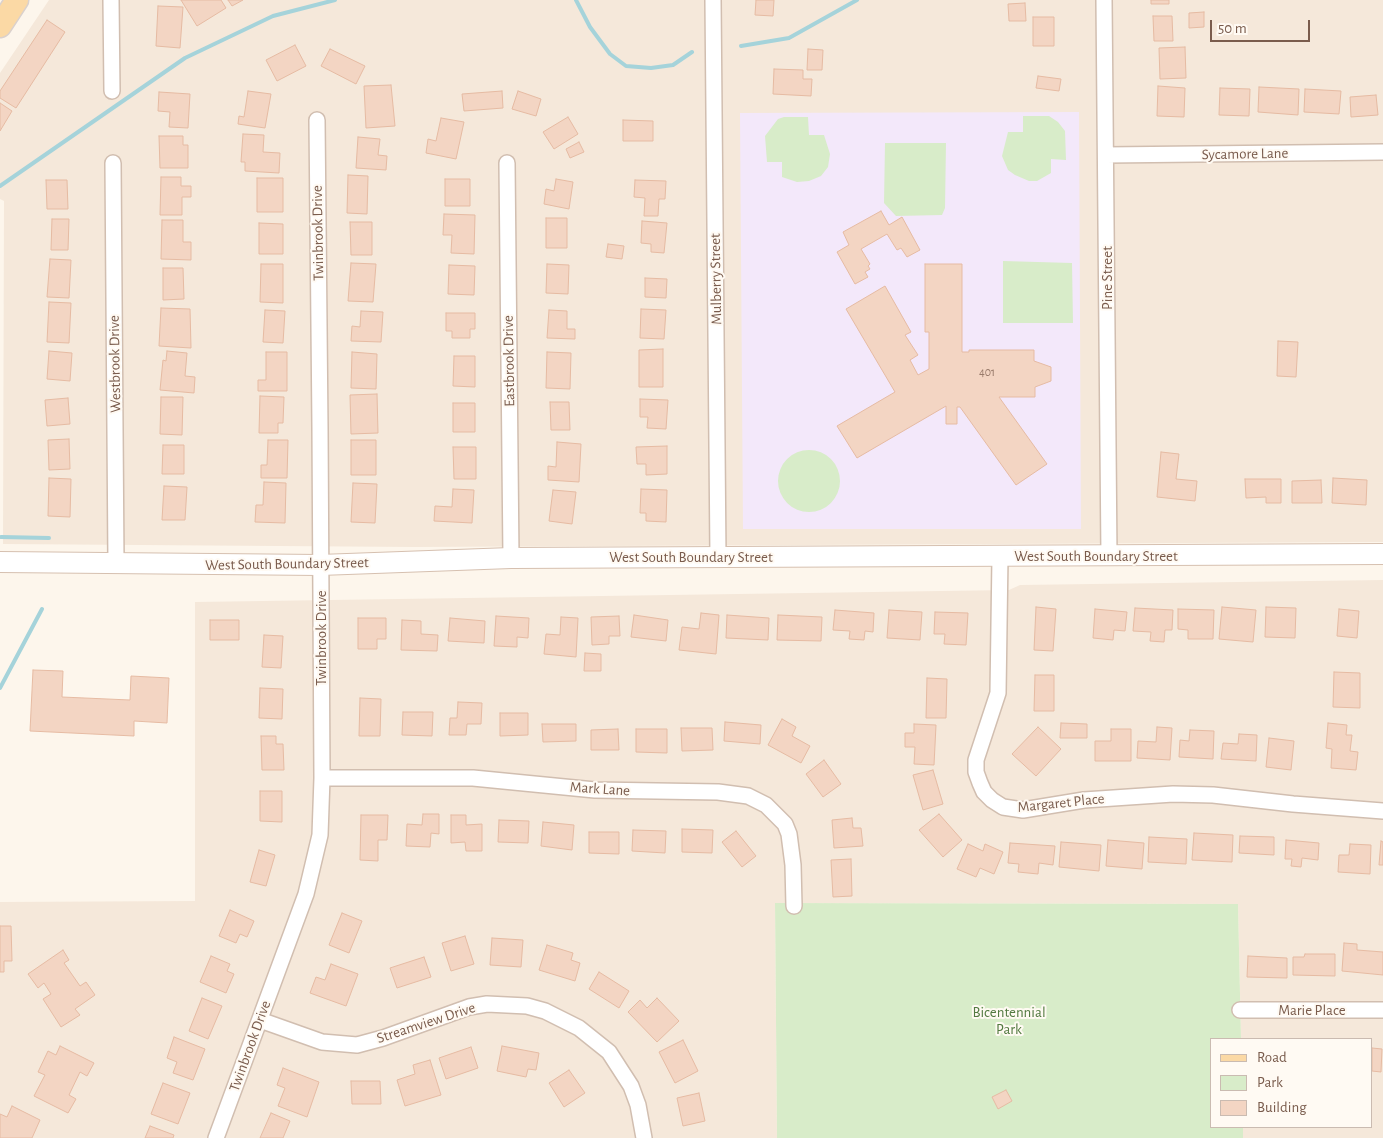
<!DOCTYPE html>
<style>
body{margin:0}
#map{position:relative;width:1383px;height:1138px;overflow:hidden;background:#fdf6ec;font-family:"Alegreya Sans",sans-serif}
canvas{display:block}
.legend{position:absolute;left:1210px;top:1038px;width:162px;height:90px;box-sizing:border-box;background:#fffaf3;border:1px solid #cabbb1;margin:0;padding:6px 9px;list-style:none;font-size:15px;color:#7a5c4d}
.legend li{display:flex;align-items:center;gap:10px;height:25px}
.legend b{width:25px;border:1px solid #cabbb1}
.scale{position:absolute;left:1210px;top:20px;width:100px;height:22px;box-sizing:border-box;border:2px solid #7a5c4d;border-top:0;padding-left:6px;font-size:15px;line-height:18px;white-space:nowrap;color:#7a5c4d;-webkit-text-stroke:4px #fffaf3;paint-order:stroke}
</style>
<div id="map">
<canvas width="1383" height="1138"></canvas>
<ul class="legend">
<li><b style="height:6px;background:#fbd9a5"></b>Road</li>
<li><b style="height:14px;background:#d8ecc9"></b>Park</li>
<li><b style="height:14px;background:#f3d5c3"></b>Building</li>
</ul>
<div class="scale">50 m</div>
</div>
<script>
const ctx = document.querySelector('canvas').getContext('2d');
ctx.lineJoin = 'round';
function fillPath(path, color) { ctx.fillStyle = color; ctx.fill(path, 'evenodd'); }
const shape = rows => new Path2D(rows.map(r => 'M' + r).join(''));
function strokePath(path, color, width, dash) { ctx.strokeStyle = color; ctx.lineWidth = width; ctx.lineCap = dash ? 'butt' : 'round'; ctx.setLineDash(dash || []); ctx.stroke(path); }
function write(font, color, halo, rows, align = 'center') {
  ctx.font = font + ' "Alegreya Sans",sans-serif'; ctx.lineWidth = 4; ctx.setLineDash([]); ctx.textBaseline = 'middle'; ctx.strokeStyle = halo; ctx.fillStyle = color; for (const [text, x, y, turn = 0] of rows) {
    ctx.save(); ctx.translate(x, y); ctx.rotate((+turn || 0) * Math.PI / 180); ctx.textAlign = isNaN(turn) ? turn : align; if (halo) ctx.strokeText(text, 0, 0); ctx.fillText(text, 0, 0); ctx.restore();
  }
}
const residential = shape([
 [49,0,1383,0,1383,542,415,547,3,544,4,201,0,199,0,73],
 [1383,580,1383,1138,1243,1138,1243,1127,1372,1127,1372,1039,1241,1039,1238,904,775,903,777,1138,0,1138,0,902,195,901,195,602,1009,590,1020,585]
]);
const education = shape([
 [1079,112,1081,529,743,529,740,113]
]);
const green = shape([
 [1023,116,1049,116,1058,122,1065,131,1066,160,1051,159,1051,173,1037,181,1029,181,1015,175,1008,170,1002,156,1008,132,1023,132],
 [784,117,808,117,809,135,824,135,830,154,828,167,821,176,809,181,797,182,782,177,782,162,767,162,765,136,778,119],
 [885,143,946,143,945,208,942,215,896,216,884,203],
 [1003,261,1072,263,1073,323,1003,323],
 '778 481a31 31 0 1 1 62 0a31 31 0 1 1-62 0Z',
 [775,903,1238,904,1241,1039,1212,1039,1212,1127,1243,1127,1243,1138,777,1138]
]);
const stream = shape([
 [576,0,590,27,610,54,626,66,651,68,673,65,692,52],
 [741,46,789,38,857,0],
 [0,186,185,58,273,16,335,0],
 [1,537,49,538],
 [0,688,42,609]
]);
const building = shape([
 [181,0,221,0,226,8,197,26,181,0],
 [228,0,243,0,232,6,228,0],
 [756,0,774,0,773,16,755,15,756,0],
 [1151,0,1169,0,1169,4,1151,4,1151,0],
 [1025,3,1026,21,1009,21,1008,4,1025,3],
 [158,6,183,7,180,48,156,46,158,6],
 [1204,12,1204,27,1189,28,1189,13,1204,12],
 [1153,16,1172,16,1173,41,1154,41,1153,16],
 [1033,17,1054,17,1054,46,1033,46,1033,17],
 [47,20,65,32,16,108,0,98,0,91,47,20],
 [295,45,306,66,277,81,266,60,295,45],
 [1185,47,1186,78,1160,79,1159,48,1185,47],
 [330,49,365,66,356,84,321,66,330,49],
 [808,49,823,50,822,70,807,70,808,49],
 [774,69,803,70,803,79,812,79,811,96,773,94,774,69],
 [1038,76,1061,79,1059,91,1036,88,1038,76],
 [391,85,395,126,366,128,364,86,391,85],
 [1158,86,1185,88,1184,117,1157,116,1158,86],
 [1259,87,1299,89,1298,115,1258,112,1259,87],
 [1220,88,1250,89,1249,116,1219,115,1220,88],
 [1305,89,1341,91,1339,114,1304,112,1305,89],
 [248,91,271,94,265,128,238,124,239,116,244,117,248,91],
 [502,91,503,108,464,111,462,94,502,91],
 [518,91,541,99,536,116,512,109,518,91],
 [159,92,190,94,188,128,169,127,170,112,158,111,159,92],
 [1376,95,1378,115,1351,117,1350,97,1376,95],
 [0,103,12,111,0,131,0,103],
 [568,117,578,134,554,149,543,132,568,117],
 [441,118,464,122,456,159,426,153,428,139,436,141,441,118],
 [623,120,653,121,653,141,623,141,623,120],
 [243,134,264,135,263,152,280,153,279,173,245,171,245,162,241,162,243,134],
 [159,136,183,136,183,145,188,145,188,168,160,168,159,136],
 [358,137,380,139,378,155,387,156,386,170,356,168,358,137],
 [579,142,584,152,570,158,566,149,579,142],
 [348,175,368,176,367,214,347,213,348,175],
 [161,177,181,177,181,186,191,186,191,197,182,197,182,215,160,215,161,177],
 [257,178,283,178,283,212,257,212,257,178],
 [445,179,470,179,470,206,445,206,445,179],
 [556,179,573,182,569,209,544,204,546,189,554,191,556,179],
 [46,180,67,180,68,209,47,209,46,180],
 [635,180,666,181,665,199,659,199,658,216,644,216,645,198,634,197,635,180],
 [881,211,889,225,902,217,920,250,907,257,901,248,897,250,887,234,861,249,870,264,868,266,870,269,865,272,868,277,855,284,837,252,849,245,843,232,881,211],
 [444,214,475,215,474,254,451,253,452,235,443,235,444,214],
 [546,218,567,218,567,248,546,248,546,218],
 [52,219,69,219,68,250,51,250,52,219],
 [162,220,183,220,183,242,191,242,191,260,161,259,162,220],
 [642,221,667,223,664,253,651,252,651,244,641,243,642,221],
 [350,222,372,222,372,255,351,255,350,222],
 [259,223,283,224,283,254,259,254,259,223],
 [608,244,624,246,622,259,606,257,608,244],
 [50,259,71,260,69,298,47,297,50,259],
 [351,263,376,264,373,302,348,301,351,263],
 [261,264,283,264,283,303,260,302,261,264],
 [547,264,569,265,568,294,546,293,547,264],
 [925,264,962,264,962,352,969,352,969,350,1034,350,1034,361,1051,367,1051,381,1035,387,1035,397,999,397,1047,464,1016,485,960,407,957,407,957,424,946,424,946,406,857,458,837,426,895,392,846,309,885,286,911,332,905,335,918,355,910,360,918,375,929,369,929,332,925,332,925,264],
 [449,265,475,266,474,295,448,294,449,265],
 [163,268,183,268,184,299,163,300,163,268],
 [645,278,667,279,666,298,645,297,645,278],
 [49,302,71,303,69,343,47,342,49,302],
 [161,308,190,309,191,348,159,346,161,308],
 [641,309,666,310,664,339,640,338,641,309],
 [265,310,285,311,283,343,263,342,265,310],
 [549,310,567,311,567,329,575,329,575,339,547,338,549,310],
 [361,311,383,312,381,342,351,341,352,326,360,327,361,311],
 [446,313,475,313,475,329,470,329,470,338,452,338,452,331,446,331,446,313],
 [1278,341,1298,342,1296,377,1277,376,1278,341],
 [663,349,663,387,639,387,639,350,663,349],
 [49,351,72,353,70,381,47,379,49,351],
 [167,351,187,353,185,376,195,377,194,393,160,390,163,360,166,361,167,351],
 [266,352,287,352,287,391,258,391,258,380,266,380,266,352],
 [352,352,377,354,376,389,351,388,352,352],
 [547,352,571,353,570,389,546,388,547,352],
 [454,356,475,356,475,387,453,386,454,356],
 [377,394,378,433,351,434,350,395,377,394],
 [260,396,284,397,283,423,278,423,278,433,259,433,260,396],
 [161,397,183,397,182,435,160,434,161,397],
 [68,398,70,424,47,426,45,400,68,398],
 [640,399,668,400,666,429,647,428,648,417,640,417,640,399],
 [550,402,569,402,570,430,551,430,550,402],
 [453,403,475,403,475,432,453,432,453,403],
 [69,439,70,469,49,470,48,440,69,439],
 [268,440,288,440,287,478,261,478,261,465,267,465,268,440],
 [351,440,376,440,376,475,351,475,351,440],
 [557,442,581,444,579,482,548,480,548,466,556,467,557,442],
 [163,445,184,445,184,474,162,474,163,445],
 [667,446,667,474,646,475,646,464,637,464,636,447,667,446],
 [453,447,476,447,476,479,454,479,453,447],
 [1161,452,1179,454,1176,479,1197,481,1195,501,1157,497,1161,452],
 [49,478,71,479,70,517,48,516,49,478],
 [1333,478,1367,480,1366,505,1332,503,1333,478],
 [1245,479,1281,479,1281,503,1266,503,1266,497,1246,498,1245,479],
 [1321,480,1322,503,1292,503,1292,481,1321,480],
 [264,482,286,483,285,523,255,522,256,505,263,505,264,482],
 [353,483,377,484,375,523,351,522,353,483],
 [164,486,187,487,185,520,162,520,164,486],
 [453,489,474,490,472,523,434,521,435,506,452,507,453,489],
 [641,489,667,490,666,522,646,521,646,513,640,513,641,489],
 [553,490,576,492,572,524,549,521,553,490],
 [1036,607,1056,609,1053,651,1034,650,1036,607],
 [1222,607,1256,610,1253,642,1219,639,1222,607],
 [1266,607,1296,608,1295,638,1265,637,1266,607],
 [1135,608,1173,610,1172,630,1165,630,1164,642,1150,641,1151,632,1133,631,1135,608],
 [1095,609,1127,612,1125,631,1114,630,1113,640,1093,638,1095,609],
 [1178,609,1214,610,1213,639,1188,639,1188,630,1178,629,1178,609],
 [1339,609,1359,611,1357,638,1337,636,1339,609],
 [835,610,874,613,873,632,865,631,864,640,849,639,850,631,833,630,835,610],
 [889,610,922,612,920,640,887,638,889,610],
 [935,612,968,613,966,645,944,644,945,634,934,634,935,612],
 [701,613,719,615,716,654,679,650,682,627,699,629,701,613],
 [634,615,668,620,666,641,631,637,634,615],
 [727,615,769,618,768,640,726,638,727,615],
 [778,615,822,617,821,641,777,640,778,615],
 [496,616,529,618,528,638,517,637,517,647,494,646,496,616],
 [619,616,620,636,609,636,609,644,592,645,591,617,619,616],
 [561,617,578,618,576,657,544,654,546,634,560,635,561,617],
 [358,618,386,618,386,639,377,639,377,649,358,649,358,618],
 [450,618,485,621,484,643,448,641,450,618],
 [210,620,239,620,239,640,210,640,210,620],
 [402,620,421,621,421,634,438,635,437,651,401,650,402,620],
 [264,635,283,636,281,668,262,667,264,635],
 [585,653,601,654,601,671,584,671,585,653],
 [33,670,63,671,62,697,130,700,131,676,169,678,167,723,134,721,134,736,30,731,33,670],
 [1334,672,1360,673,1360,708,1333,707,1334,672],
 [1035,675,1054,675,1054,711,1034,711,1035,675],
 [927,678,947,679,946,718,926,718,927,678],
 [260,688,283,689,282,719,259,718,260,688],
 [360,698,381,699,380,736,359,736,360,698],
 [458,702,482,703,481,724,467,724,466,735,449,735,450,718,457,718,458,702],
 [403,712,433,712,432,736,402,735,403,712],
 [500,713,528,713,528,735,500,736,500,713],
 [782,719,796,727,792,736,810,746,801,763,768,745,782,719],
 [725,722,761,725,760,744,724,741,725,722],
 [1061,723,1087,724,1087,738,1060,738,1061,723],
 [1328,723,1347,725,1346,735,1352,735,1350,751,1358,752,1356,770,1331,768,1332,749,1326,748,1328,723],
 [542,724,576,724,576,741,543,742,542,724],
 [914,724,936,725,934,765,914,764,915,747,905,747,905,733,914,733,914,724],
 [1038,727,1061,749,1036,776,1012,754,1038,727],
 [1157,727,1172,728,1170,760,1137,758,1138,741,1156,742,1157,727],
 [681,728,712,728,713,750,682,751,681,728],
 [618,729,619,750,591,750,591,730,618,729],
 [636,729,667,729,667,753,636,752,636,729],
 [1111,729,1131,729,1131,761,1095,761,1095,741,1111,741,1111,729],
 [1190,730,1214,731,1213,759,1179,757,1180,740,1189,741,1190,730],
 [1239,734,1257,735,1256,761,1221,759,1223,743,1238,744,1239,734],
 [261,736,276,736,276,744,283,744,284,770,262,770,261,736],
 [1269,738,1294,741,1291,770,1266,767,1269,738],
 [824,760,841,784,823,797,806,774,824,760],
 [933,770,943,804,923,810,913,775,933,770],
 [260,791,282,791,282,822,260,821,260,791],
 [423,814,439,814,439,834,431,833,430,847,406,846,407,824,422,825,423,814],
 [939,814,962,840,943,857,919,830,939,814],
 [361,815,388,815,387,840,378,840,378,861,360,860,361,815],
 [451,815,466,815,466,825,482,824,482,851,466,851,465,842,451,843,451,815],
 [852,818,853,828,861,828,863,846,834,848,832,820,852,818],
 [499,820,529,821,528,843,498,842,499,820],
 [543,822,574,825,572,850,541,846,543,822],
 [682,829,713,830,712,853,682,852,682,829],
 [633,830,666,831,665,853,632,851,633,830],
 [736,831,756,856,742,867,722,842,736,831],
 [589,832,619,832,619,854,589,853,589,832],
 [1194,833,1233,835,1232,862,1192,860,1194,833],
 [1240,836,1274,837,1274,855,1239,853,1240,836],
 [1149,837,1187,839,1186,864,1148,862,1149,837],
 [1108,840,1144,843,1142,869,1106,866,1108,840],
 [1286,840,1319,843,1318,860,1302,858,1301,867,1291,866,1292,859,1285,859,1286,840],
 [1381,841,1383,842,1383,865,1379,865,1381,841],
 [1061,842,1101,845,1099,871,1059,867,1061,842],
 [1010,843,1055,846,1053,865,1039,863,1038,874,1018,872,1019,864,1008,863,1010,843],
 [968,844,983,851,985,844,1003,852,994,874,980,868,976,877,957,869,968,844],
 [1350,844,1371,845,1370,874,1338,872,1339,855,1349,855,1350,844],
 [259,850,275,855,266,886,250,882,259,850],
 [851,859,852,896,833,897,831,860,851,859],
 [230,910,254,921,247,937,240,934,236,943,219,936,230,910],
 [342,913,362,921,349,953,329,945,342,913],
 [0,926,11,926,12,961,4,961,4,972,0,972,0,926],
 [465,936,474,964,451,971,442,943,465,936],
 [492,938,523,940,521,967,490,965,492,938],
 [1344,943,1357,944,1357,950,1383,952,1383,975,1342,971,1344,943],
 [547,945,573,953,571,960,580,963,575,981,539,970,547,945],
 [63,950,69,960,64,963,80,986,86,982,95,995,75,1009,80,1015,61,1027,43,999,51,994,44,983,38,988,28,974,63,950],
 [1305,954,1335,954,1335,976,1293,975,1293,957,1304,957,1305,954],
 [211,956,230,964,227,971,234,974,226,993,200,982,211,956],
 [1248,956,1287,958,1287,978,1247,977,1248,956],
 [424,957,431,977,397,988,390,968,424,957],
 [331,964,358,974,346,1006,310,993,316,977,325,980,331,964],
 [599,972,629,991,619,1008,589,989,599,972],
 [202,998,222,1006,208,1039,189,1031,202,998],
 [657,998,679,1021,657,1042,628,1012,640,1000,647,1008,657,998],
 [174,1037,205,1049,193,1080,173,1073,177,1062,167,1058,174,1037],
 [683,1040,698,1071,675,1083,659,1052,683,1040],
 [60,1046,94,1063,87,1076,80,1072,69,1095,76,1099,68,1113,34,1096,45,1075,38,1072,48,1051,56,1055,60,1046],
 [502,1046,539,1053,536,1070,528,1069,526,1077,497,1071,502,1046],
 [471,1047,478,1068,446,1079,439,1058,471,1047],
 [1372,1048,1382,1049,1381,1072,1372,1071,1372,1048],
 [430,1060,441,1095,405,1106,397,1080,415,1074,413,1065,430,1060],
 [283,1068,319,1082,307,1117,278,1106,285,1088,277,1085,283,1068],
 [569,1070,585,1093,564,1107,549,1083,569,1070],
 [351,1081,380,1081,381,1104,352,1104,351,1081],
 [163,1083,190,1093,178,1124,151,1114,163,1083],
 [1006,1090,1012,1101,998,1109,992,1097,1006,1090],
 [699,1093,705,1121,683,1126,677,1098,699,1093],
 [12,1106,40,1120,32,1138,0,1138,0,1114,7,1117,12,1106],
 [271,1113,290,1121,283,1138,260,1138,271,1113],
 [150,1126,174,1135,173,1138,145,1138,150,1126]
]);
const street = shape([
 [111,0,112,91],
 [713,0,718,557],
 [1104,0,1109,556],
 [1106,155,1383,152],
 [113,163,116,564],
 [507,163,511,558],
 [1000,557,998,693,976,760,976,772,980,783,984,792,992,800,1003,807,1023,810,1084,800,1173,794,1213,795,1293,804,1383,811],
 [322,778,473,778,595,790,718,792,748,796,766,805,785,824,789,834,793,865,794,906],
 [1240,1010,1383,1010],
 [260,1020,322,1042,357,1045,383,1038,469,1007,487,1004,527,1006,545,1011,579,1028,609,1052,631,1086,638,1105,644,1138],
 [216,1138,306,894,320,835,322,778,320,428,317,120]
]);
const secondary = shape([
 [0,562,320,565,511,558,1383,554]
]);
const primary = shape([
 [0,26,17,0]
]);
const numberNames = [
 ["401",987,372]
];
const streetNames = [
 ["Sycamore Lane",1245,154,-1],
 ["Twinbrook Drive",318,233,-91],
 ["Pine Street",1107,278,-90],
 ["Mulberry Street",716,279,-91],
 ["Eastbrook Drive",509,361,-91],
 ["Westbrook Drive",115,364,-91],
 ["West South Boundary Street",1096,556],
 ["West South Boundary Street",691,557],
 ["West South Boundary Street",287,564,-1],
 ["Twinbrook Drive",321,638,-90],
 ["Mark Lane",600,789,4],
 ["Margaret Place",1061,803,-6],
 ["Marie Place",1312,1010],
 ["Streamview Drive",426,1023,-18],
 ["Twinbrook Drive",250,1046,-70]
];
const parkNames = [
 ["Bicentennial",1009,1012],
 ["Park",1009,1029]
];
fillPath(residential, '#f5e8da');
fillPath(education, '#f3e8fa');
fillPath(green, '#d8ecc9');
strokePath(stream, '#a5d3da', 4);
fillPath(building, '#f3d5c3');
strokePath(building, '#e6bba3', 1);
strokePath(street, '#d1beb0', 18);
strokePath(secondary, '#d6c0b0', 22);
strokePath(primary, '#dad1cd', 25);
strokePath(street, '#fff', 15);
strokePath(secondary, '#fff', 20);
strokePath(primary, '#fbd9a5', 22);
write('12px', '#987a6a', null, numberNames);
write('15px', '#7a5c4d', '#fffaf3', streetNames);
write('15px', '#537a41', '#fffaf3', parkNames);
</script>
